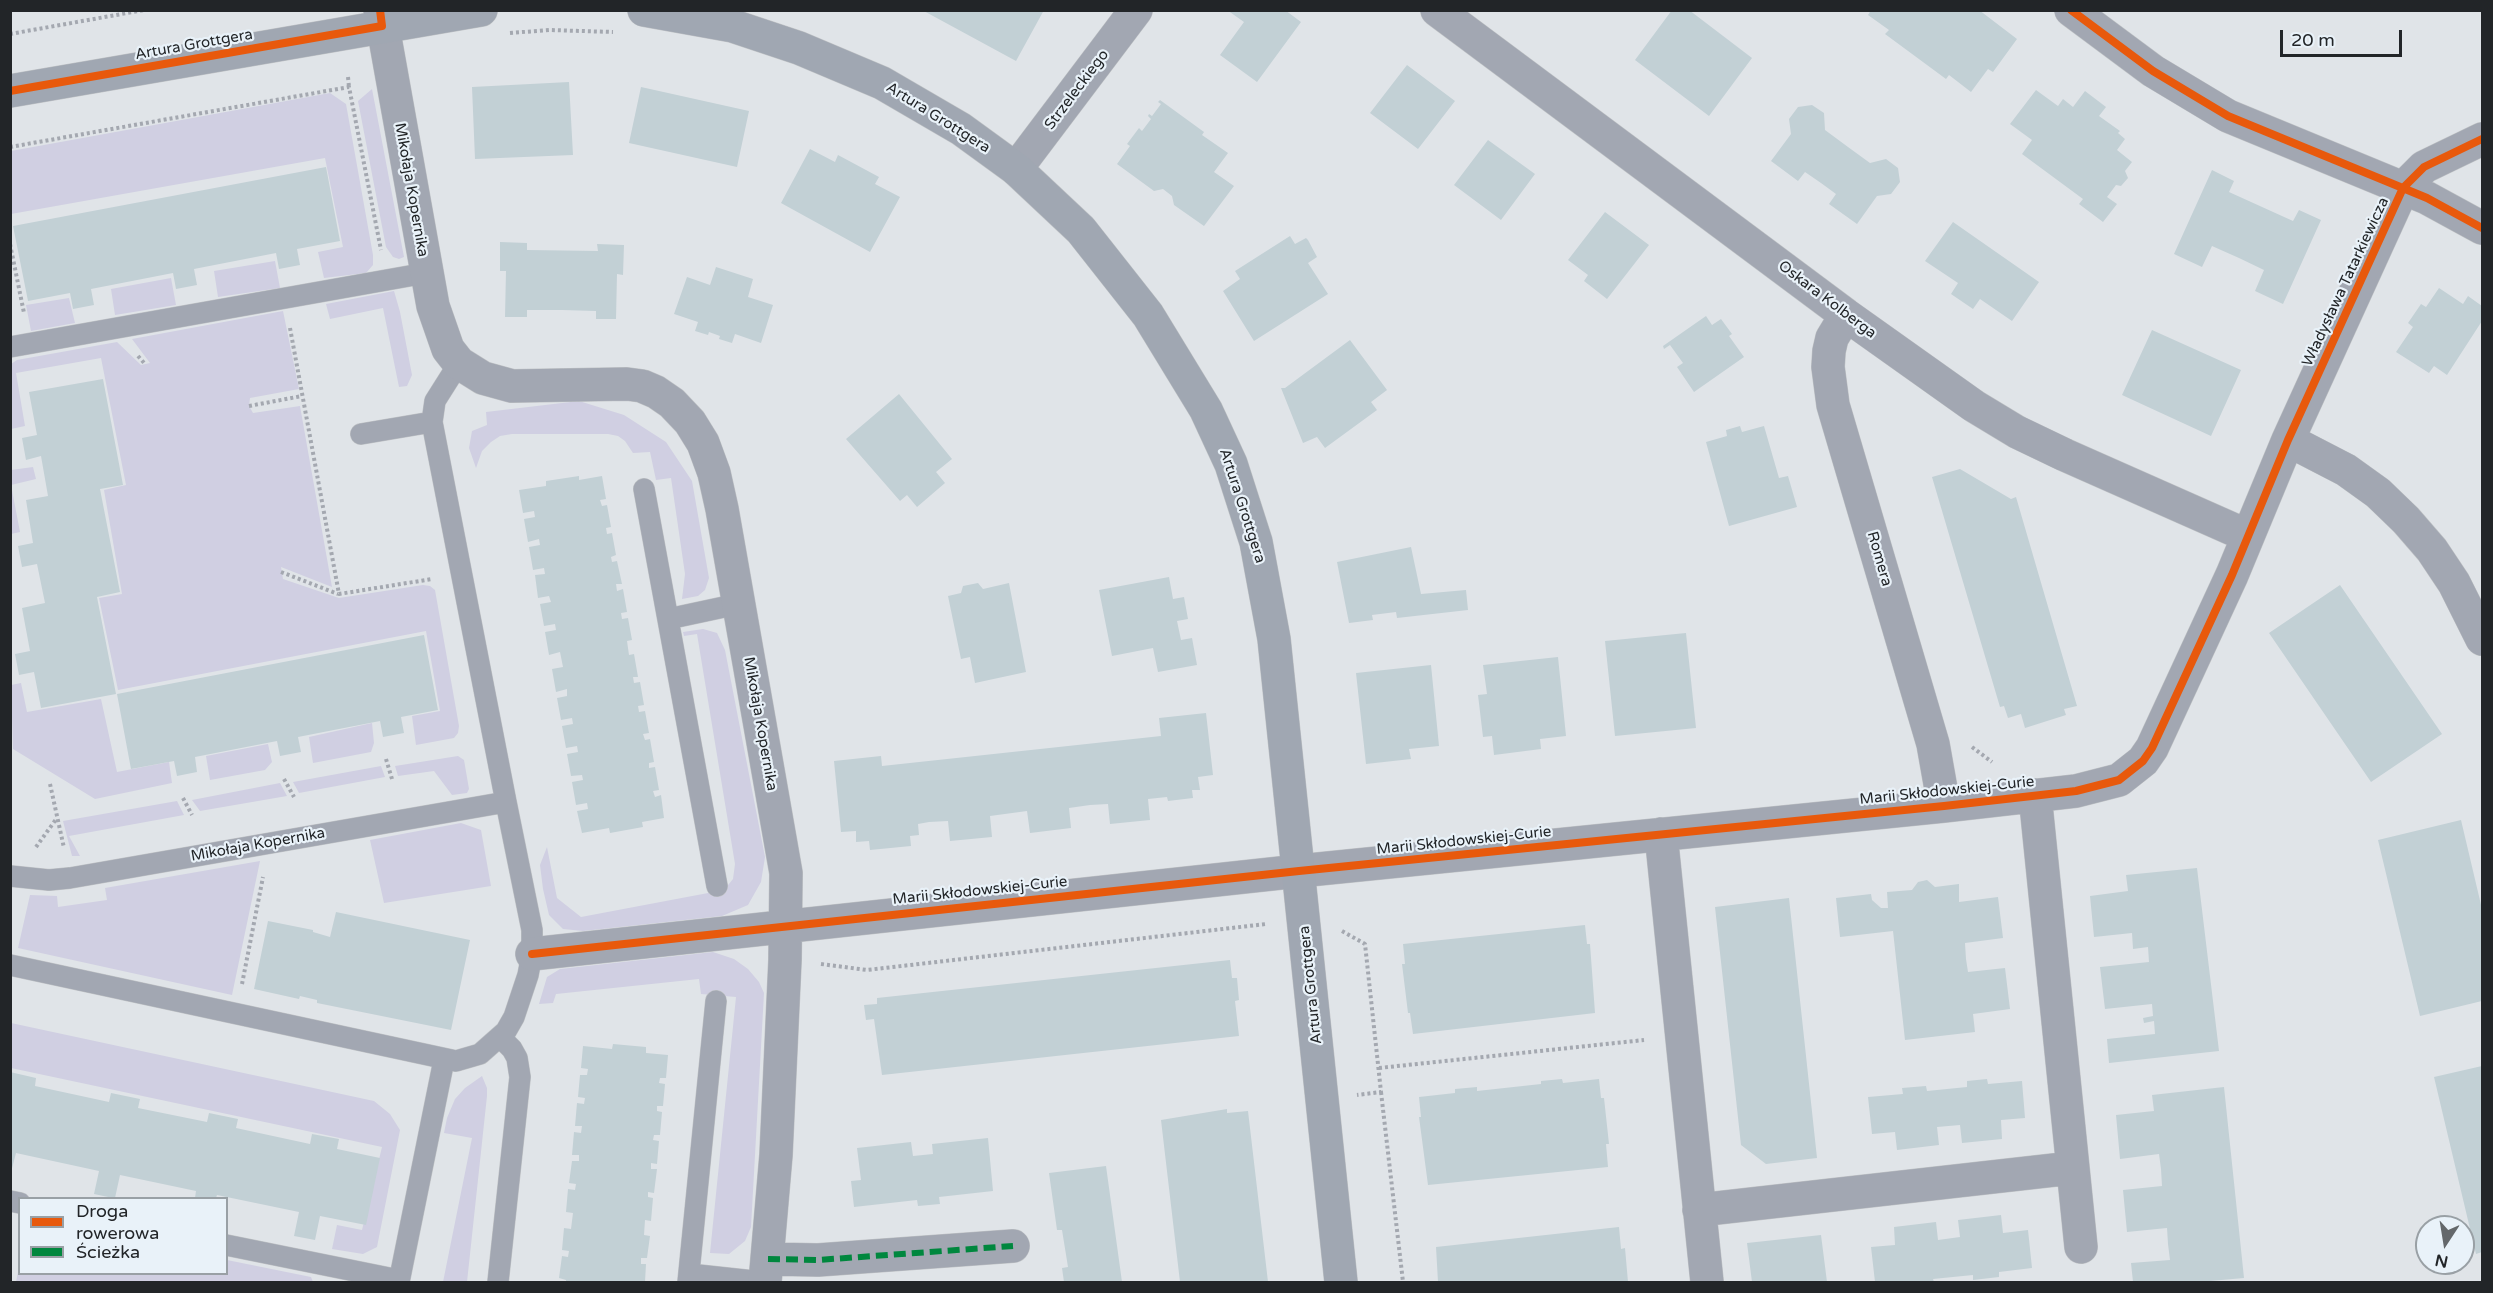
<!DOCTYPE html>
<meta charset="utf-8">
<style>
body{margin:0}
#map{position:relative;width:2493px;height:1293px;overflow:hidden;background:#e0e4e8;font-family:"Varela Round",sans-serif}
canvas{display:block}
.frame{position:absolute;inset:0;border:12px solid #222528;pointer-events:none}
.legend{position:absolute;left:18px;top:1197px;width:210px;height:78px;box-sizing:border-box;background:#e9f2f9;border:2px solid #99a0a5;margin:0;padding:8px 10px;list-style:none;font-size:18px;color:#222528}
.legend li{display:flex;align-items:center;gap:12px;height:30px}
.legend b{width:30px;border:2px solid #99a0a5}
.north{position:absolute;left:2415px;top:1215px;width:60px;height:60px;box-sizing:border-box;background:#e9f2f9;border:2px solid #99a0a5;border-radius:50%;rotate:192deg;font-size:16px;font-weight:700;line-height:24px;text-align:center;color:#222528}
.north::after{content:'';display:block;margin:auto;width:21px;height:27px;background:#64686b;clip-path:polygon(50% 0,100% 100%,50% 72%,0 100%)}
.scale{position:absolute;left:2280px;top:30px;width:122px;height:27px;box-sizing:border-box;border:3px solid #222528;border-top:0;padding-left:8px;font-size:18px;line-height:21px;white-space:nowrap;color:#222528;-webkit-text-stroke:4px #e9f2f9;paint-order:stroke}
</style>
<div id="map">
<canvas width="2493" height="1293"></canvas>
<div class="frame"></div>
<ul class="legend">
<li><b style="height:8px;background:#e8590c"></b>Droga rowerowa</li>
<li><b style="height:8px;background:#00873e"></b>Ścieżka</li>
</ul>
<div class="north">N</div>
<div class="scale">20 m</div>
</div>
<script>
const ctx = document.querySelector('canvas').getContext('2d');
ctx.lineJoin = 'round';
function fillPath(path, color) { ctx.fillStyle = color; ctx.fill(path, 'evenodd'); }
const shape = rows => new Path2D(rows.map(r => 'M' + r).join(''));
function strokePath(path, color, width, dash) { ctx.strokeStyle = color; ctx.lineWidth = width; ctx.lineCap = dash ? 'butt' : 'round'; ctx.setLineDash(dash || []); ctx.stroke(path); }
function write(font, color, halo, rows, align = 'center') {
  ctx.font = font + ' "Varela Round",sans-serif'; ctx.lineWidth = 4.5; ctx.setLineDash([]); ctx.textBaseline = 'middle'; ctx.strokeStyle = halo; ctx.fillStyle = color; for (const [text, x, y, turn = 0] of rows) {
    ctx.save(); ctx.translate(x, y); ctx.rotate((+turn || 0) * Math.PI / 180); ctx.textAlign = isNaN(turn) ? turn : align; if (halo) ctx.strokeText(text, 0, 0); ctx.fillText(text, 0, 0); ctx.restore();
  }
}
const green = shape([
 [372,89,404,257,399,259,393,257,386,247,358,101],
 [330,93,346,104,373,255,373,265,366,273,324,278,318,252,343,247,325,158,11,214,11,151],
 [275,261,280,288,218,297,214,271],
 [171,278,176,305,115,315,111,289],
 [394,291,400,312,412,375,407,386,399,387,383,308,330,319,326,304],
 [69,298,75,323,31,331,26,305],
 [283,311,299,389,250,398,249,406,253,413,300,406,332,587,281,567,283,579,339,598,423,585,430,586,435,590,459,726,458,733,454,738,416,745,412,716,440,711,426,631,118,690,99,598,122,594,104,490,126,485,101,358,16,373,25,426,11,429,11,364,17,360,117,342,141,365,150,363,132,339],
 [579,401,624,415,666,442,692,481,709,578,705,590,698,596,682,599,685,574,671,478,656,480,650,452,633,453,625,441,618,436,608,434,512,434,500,436,491,442,482,451,476,468,469,448,472,431,487,425,486,412],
 [33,467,36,479,11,485,20,532,11,534,11,470],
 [703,629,717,633,725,650,765,857,761,882,748,905,722,916,583,931,563,929,549,915,543,889,540,865,547,847,557,898,581,917,724,890,733,879,735,864,697,634,684,636,683,632],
 [21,683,27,712,101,699,117,772,169,762,172,783,95,799,13,749,11,685],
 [372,723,374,743,371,752,313,763,309,737],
 [268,744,272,762,265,770,210,780,206,756],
 [458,756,464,760,469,789,467,793,452,795,434,771,398,776,395,766],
 [381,766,385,777,299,793,293,782],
 [280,783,287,796,200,811,192,800],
 [177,801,184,815,69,836,80,856,72,856,63,821],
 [461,823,481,830,491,886,384,903,370,840],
 [260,861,232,995,18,948,30,895,57,896,58,907,107,900,105,888],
 [713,952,734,959,748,969,759,982,764,993,751,1227,745,1241,729,1254,710,1253,736,997,701,994,699,979,556,994,553,1003,539,1004,547,977,560,969],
 [11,1023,374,1101,390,1114,400,1130,377,1247,363,1254,332,1249,337,1225,362,1230,382,1147,11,1068],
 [482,1076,487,1088,487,1096,467,1282,443,1282,472,1138,444,1133,447,1118,455,1099,465,1088],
 [227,1260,311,1277,313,1282,16,1282,19,1267,20,1274,226,1274]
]);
const building = shape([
 [922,10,1044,10,1016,61],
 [1227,10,1285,10,1301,22,1257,82,1220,55,1244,22],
 [1672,10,1689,10,1752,58,1709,116,1635,60],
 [1871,10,1979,10,2017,39,1993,72,1988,69,1971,92,1949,75,1946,79,1885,34,1889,30,1868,15],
 [1407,65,1455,101,1418,149,1370,113],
 [569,82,573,155,475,159,472,87],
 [641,87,749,111,737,167,629,143],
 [2036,90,2058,106,2063,99,2073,107,2085,91,2106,107,2099,116,2120,131,2118,133,2125,139,2117,150,2132,162,2125,171,2128,178,2121,186,2116,185,2107,197,2117,204,2103,222,2079,204,2083,199,2022,154,2032,140,2010,124],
 [1160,100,1204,132,1202,135,1228,153,1214,172,1234,186,1204,226,1174,205,1172,196,1163,189,1154,191,1117,164,1130,146,1127,144,1139,128,1142,131,1151,119,1148,116,1149,114,1152,116,1161,104,1158,102],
 [1812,105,1824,113,1825,130,1848,147,1870,163,1886,159,1898,168,1900,182,1891,194,1877,196,1857,224,1829,204,1836,194,1821,183,1805,172,1798,181,1771,161,1791,134,1789,119,1798,107],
 [1488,140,1535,174,1501,220,1454,185],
 [810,149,835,162,838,155,879,177,875,184,900,197,870,252,781,203],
 [326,167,340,241,297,249,300,265,279,269,276,253,194,269,197,285,176,289,173,273,91,289,94,305,73,309,70,293,28,301,13,226],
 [2212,170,2234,181,2229,192,2293,221,2299,210,2321,220,2283,304,2255,291,2264,270,2239,258,2212,246,2202,267,2174,254],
 [1605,212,1649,245,1607,299,1584,281,1588,275,1568,260],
 [1953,222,2039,282,2012,321,1980,299,1973,309,1951,294,1958,283,1925,261],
 [1290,236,1295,244,1306,238,1308,240,1317,257,1308,263,1328,294,1254,341,1223,291,1240,279,1235,271],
 [500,242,527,243,527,250,598,251,597,244,624,245,623,275,617,274,616,319,596,319,596,311,562,310,527,310,527,317,505,317,506,271,500,271],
 [716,267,753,279,748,297,773,305,761,343,735,334,732,343,719,339,720,336,709,332,708,335,695,331,698,322,674,314,687,277,710,285],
 [2439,288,2463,304,2468,296,2482,306,2482,321,2447,375,2434,366,2429,373,2396,352,2413,327,2408,323,2421,304,2426,307],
 [1706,316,1712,325,1721,319,1732,334,1729,336,1744,357,1694,392,1677,367,1683,363,1670,345,1664,349,1663,346],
 [2152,330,2241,370,2211,436,2122,395],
 [1350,340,1387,390,1371,402,1377,410,1325,448,1317,437,1303,443,1281,388,1285,388],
 [103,379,123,485,100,489,120,592,97,597,116,694,41,708,34,672,19,675,15,654,30,651,22,608,45,603,37,564,22,567,18,546,33,543,26,500,48,496,41,456,26,460,22,438,37,435,29,392],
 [899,394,952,459,936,472,945,483,917,507,907,495,900,501,846,439],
 [1740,426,1742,432,1764,426,1779,478,1788,476,1797,507,1729,526,1706,442,1727,436,1726,430],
 [1960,469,2011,499,2016,497,2077,706,2064,709,2066,715,2025,728,2021,714,2008,718,2004,706,2000,707,1932,477],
 [579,476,579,480,602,476,606,499,600,500,602,506,607,505,611,527,606,528,607,534,612,533,616,555,611,557,612,562,617,561,622,584,616,584,617,591,623,589,627,612,621,613,622,619,628,618,632,640,627,641,629,655,634,654,638,677,633,677,634,683,640,682,644,705,638,706,639,712,645,711,649,733,643,734,645,740,650,739,654,762,649,763,649,768,655,767,659,790,653,791,655,797,661,795,664,818,642,822,643,827,610,833,609,828,582,833,577,811,588,809,587,803,576,805,572,782,583,780,582,775,571,776,567,754,578,752,577,746,566,748,562,726,573,724,572,718,561,720,557,698,567,696,567,689,556,692,552,669,563,667,560,652,549,655,545,632,556,630,555,624,544,626,540,604,551,602,549,596,538,598,535,575,545,574,544,568,533,570,529,547,540,545,539,539,528,542,524,519,535,517,534,511,523,513,519,490,546,486,546,481],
 [1411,547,1421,594,1466,590,1468,610,1397,618,1396,612,1372,615,1373,620,1349,623,1337,562],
 [1169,577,1173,599,1184,597,1188,619,1177,621,1181,640,1192,638,1197,665,1158,672,1153,648,1112,656,1099,590],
 [978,583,983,589,1009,583,1026,672,975,683,970,657,961,659,948,596,961,593,963,586],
 [2340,585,2442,734,2371,782,2269,633],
 [1686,633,1696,728,1615,736,1605,641],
 [424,635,438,710,401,717,404,733,383,737,380,721,298,737,301,752,280,756,277,741,195,757,197,772,177,776,174,761,131,769,117,694],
 [1558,657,1566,736,1540,739,1541,749,1494,755,1492,736,1483,737,1478,695,1487,694,1483,665],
 [1431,665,1439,746,1409,749,1411,759,1366,764,1356,673],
 [1206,713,1213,775,1198,777,1200,790,1192,790,1193,798,1168,801,1167,797,1148,799,1150,820,1110,824,1108,804,1090,805,1069,808,1071,828,1030,833,1027,811,990,816,992,837,950,841,948,821,929,822,918,824,919,835,910,836,911,846,870,850,869,841,856,842,856,831,841,832,834,761,881,756,882,766,1161,736,1159,718],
 [2461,820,2482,909,2482,1001,2420,1016,2378,840],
 [2197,868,2219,1051,2109,1063,2107,1039,2155,1034,2154,1021,2144,1023,2143,1018,2153,1016,2152,1004,2105,1009,2100,967,2149,962,2148,947,2133,949,2132,933,2094,937,2090,896,2128,891,2126,875],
 [1927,880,1935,887,1959,884,1959,902,1998,897,2003,938,1965,943,1966,959,1968,972,2005,968,2010,1009,1973,1014,1975,1032,1905,1040,1893,931,1840,937,1836,898,1871,894,1872,900,1881,908,1888,908,1887,892,1912,890,1918,882],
 [1789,898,1817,1158,1766,1164,1741,1145,1715,907],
 [336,912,470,940,451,1030,317,1003,317,1000,300,996,299,999,254,989,268,921,313,930,313,932,330,937],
 [1585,925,1587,944,1590,944,1595,1013,1413,1034,1410,1013,1408,1013,1402,964,1405,964,1403,944],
 [1230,960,1232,978,1237,978,1239,1000,1235,1001,1239,1036,882,1075,874,1019,866,1020,864,1005,877,1004,877,998],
 [613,1044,646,1047,646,1053,668,1055,666,1078,660,1078,659,1083,665,1084,663,1106,657,1106,657,1111,662,1112,660,1135,654,1135,653,1140,659,1141,657,1164,651,1163,651,1169,657,1169,654,1193,648,1192,648,1197,653,1198,651,1221,645,1220,644,1235,650,1236,647,1258,641,1258,641,1264,646,1264,645,1282,566,1282,566,1280,559,1278,562,1256,568,1257,569,1251,562,1250,564,1228,571,1229,573,1213,566,1212,568,1189,575,1190,576,1184,569,1183,572,1161,579,1161,579,1155,572,1155,574,1132,581,1133,582,1126,575,1126,577,1103,584,1104,585,1098,578,1097,580,1075,587,1075,588,1069,581,1068,583,1046,612,1049],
 [2482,1066,2482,1252,2476,1254,2434,1077],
 [10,1072,36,1078,35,1086,109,1102,111,1093,140,1099,138,1108,207,1122,209,1113,238,1119,236,1128,310,1144,312,1134,339,1139,337,1149,380,1158,366,1225,320,1216,315,1240,294,1236,299,1212,217,1195,216,1198,195,1198,196,1191,120,1175,115,1198,113,1198,94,1194,99,1171,16,1153,10,1176],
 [1562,1079,1563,1083,1599,1079,1601,1098,1604,1098,1609,1144,1606,1144,1608,1167,1428,1185,1419,1117,1421,1117,1419,1097,1455,1093,1455,1089,1477,1087,1477,1091,1541,1084,1541,1081],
 [1987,1079,1988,1084,2022,1081,2025,1118,2001,1120,2002,1139,1962,1143,1960,1125,1937,1127,1939,1145,1897,1150,1895,1132,1872,1134,1868,1097,1903,1094,1902,1088,1926,1086,1927,1091,1967,1087,1967,1081],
 [2224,1087,2244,1278,2199,1282,2133,1282,2131,1263,2170,1260,2168,1244,2167,1228,2127,1232,2123,1190,2162,1186,2161,1169,2159,1154,2120,1159,2116,1115,2154,1111,2152,1095],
 [1227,1109,1227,1113,1248,1111,1268,1282,1180,1282,1161,1120],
 [988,1138,993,1191,939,1197,940,1204,918,1206,917,1200,854,1207,851,1181,861,1180,857,1148,911,1142,913,1156,933,1154,932,1144],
 [1106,1166,1122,1282,1064,1282,1062,1268,1068,1267,1062,1230,1057,1230,1049,1173],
 [2001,1215,2003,1233,2028,1230,2032,1268,1999,1272,1999,1277,1973,1280,1973,1275,1933,1279,1934,1282,1875,1282,1871,1247,1895,1245,1894,1227,1936,1222,1938,1240,1960,1237,1958,1220],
 [1619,1227,1621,1249,1625,1248,1628,1282,1438,1282,1436,1247],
 [1821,1235,1827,1282,1752,1282,1747,1243]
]);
const path = shape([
 [510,33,550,30,613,32],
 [10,34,144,10],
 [348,77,349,87],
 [10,147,349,87,381,250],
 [10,244,24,313],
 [290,328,339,594,432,579],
 [138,356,145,364],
 [249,406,302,396],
 [281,572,338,594],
 [1972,747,1992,762],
 [386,759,392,779],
 [284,779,294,797],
 [50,784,64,848],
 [183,798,192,815],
 [36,847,57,818],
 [1342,931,1365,944,1381,1092,1357,1095],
 [821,964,867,970,1266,924],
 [242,984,263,877],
 [1379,1068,1644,1040],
 [1381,1092,1403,1282]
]);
const lane = shape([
 [10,347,426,273],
 [459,363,435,401,432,422,506,802],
 [361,434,432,422],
 [644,489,717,886],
 [668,619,738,604],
 [10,876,49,880,70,878,506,802,532,930,532,954,528,975,514,1017,506,1031,480,1054,456,1061,10,965],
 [10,1201,20,1203],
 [226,1245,399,1280],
 [689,1274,763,1282],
 [399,1282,444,1060],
 [498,1282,520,1077,517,1058,512,1049,500,1037],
 [688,1282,716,1001]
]);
const street = shape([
 [380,10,433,306,448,349,459,363,483,378,512,386,627,384,642,386,656,392,672,403,690,422,703,443,714,473,722,509,786,873,785,960,776,1155,765,1282],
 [1437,10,1846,315,1974,406,2017,432,2065,455,2248,536],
 [2071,10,2153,71,2228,116,2427,198,2482,228],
 [1016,169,1136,10],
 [1846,315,1832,338,1829,351,1828,367,1833,405,1933,744,1944,806],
 [2288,440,2346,470,2378,493,2406,520,2432,550,2454,583,2482,639],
 [2035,795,2081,1247],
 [1661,834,1707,1282],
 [532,954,1299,871,1944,806,2076,791,2119,780,2143,761,2152,748,2232,575,2288,440,2403,188,2424,167,2482,139],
 [1699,1210,2072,1168],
 [768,1259,818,1260,1013,1246]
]);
const secondary = shape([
 [644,10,733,26,799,48,882,83,961,129,1016,169,1081,230,1148,315,1206,410,1231,464,1256,542,1274,639,1341,1282],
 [10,91,481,10]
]);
const quiet = shape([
 [768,1259,818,1260,1013,1246]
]);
const cycleway = shape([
 [2071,10,2153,71,2228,116,2427,198,2482,228],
 [10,91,382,26,380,10],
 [532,954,1299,871,1944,806,2076,791,2119,780,2143,761,2152,748,2232,575,2288,440,2403,188,2424,167,2482,139]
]);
const streetNames = [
 ["Artura Grottgera",194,45,-10],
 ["Strzeleckiego",1077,90,-53],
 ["Artura Grottgera",938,118,32],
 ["Mikołaja Kopernika",411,190,80],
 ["Władysława Tatarkiewicza",2346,282,-65],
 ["Oskara Kolberga",1827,300,37],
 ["Artura Grottgera",1242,506,72],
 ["Romera",1879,559,74],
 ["Mikołaja Kopernika",760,724,80],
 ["Marii Skłodowskiej-Curie",1947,791,-6],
 ["Marii Skłodowskiej-Curie",1464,841,-6],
 ["Mikołaja Kopernika",258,845,-10],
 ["Marii Skłodowskiej-Curie",980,891,-6],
 ["Artura Grottgera",1311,985,-96]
];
fillPath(green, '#d0cfe2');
fillPath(building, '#c2d0d5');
strokePath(lane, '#bfc2c5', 22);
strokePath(street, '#bfc2c5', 34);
strokePath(secondary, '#bfc2c5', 34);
strokePath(path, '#a4a8b0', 4, [3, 3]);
strokePath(lane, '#a2a7b2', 21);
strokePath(street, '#a2a7b2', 33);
strokePath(secondary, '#a0a7b2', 33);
strokePath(quiet, '#00873e', 6, [12, 6]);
strokePath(cycleway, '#e8590c', 8);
write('15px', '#222528', '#e9f2f9', streetNames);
</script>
